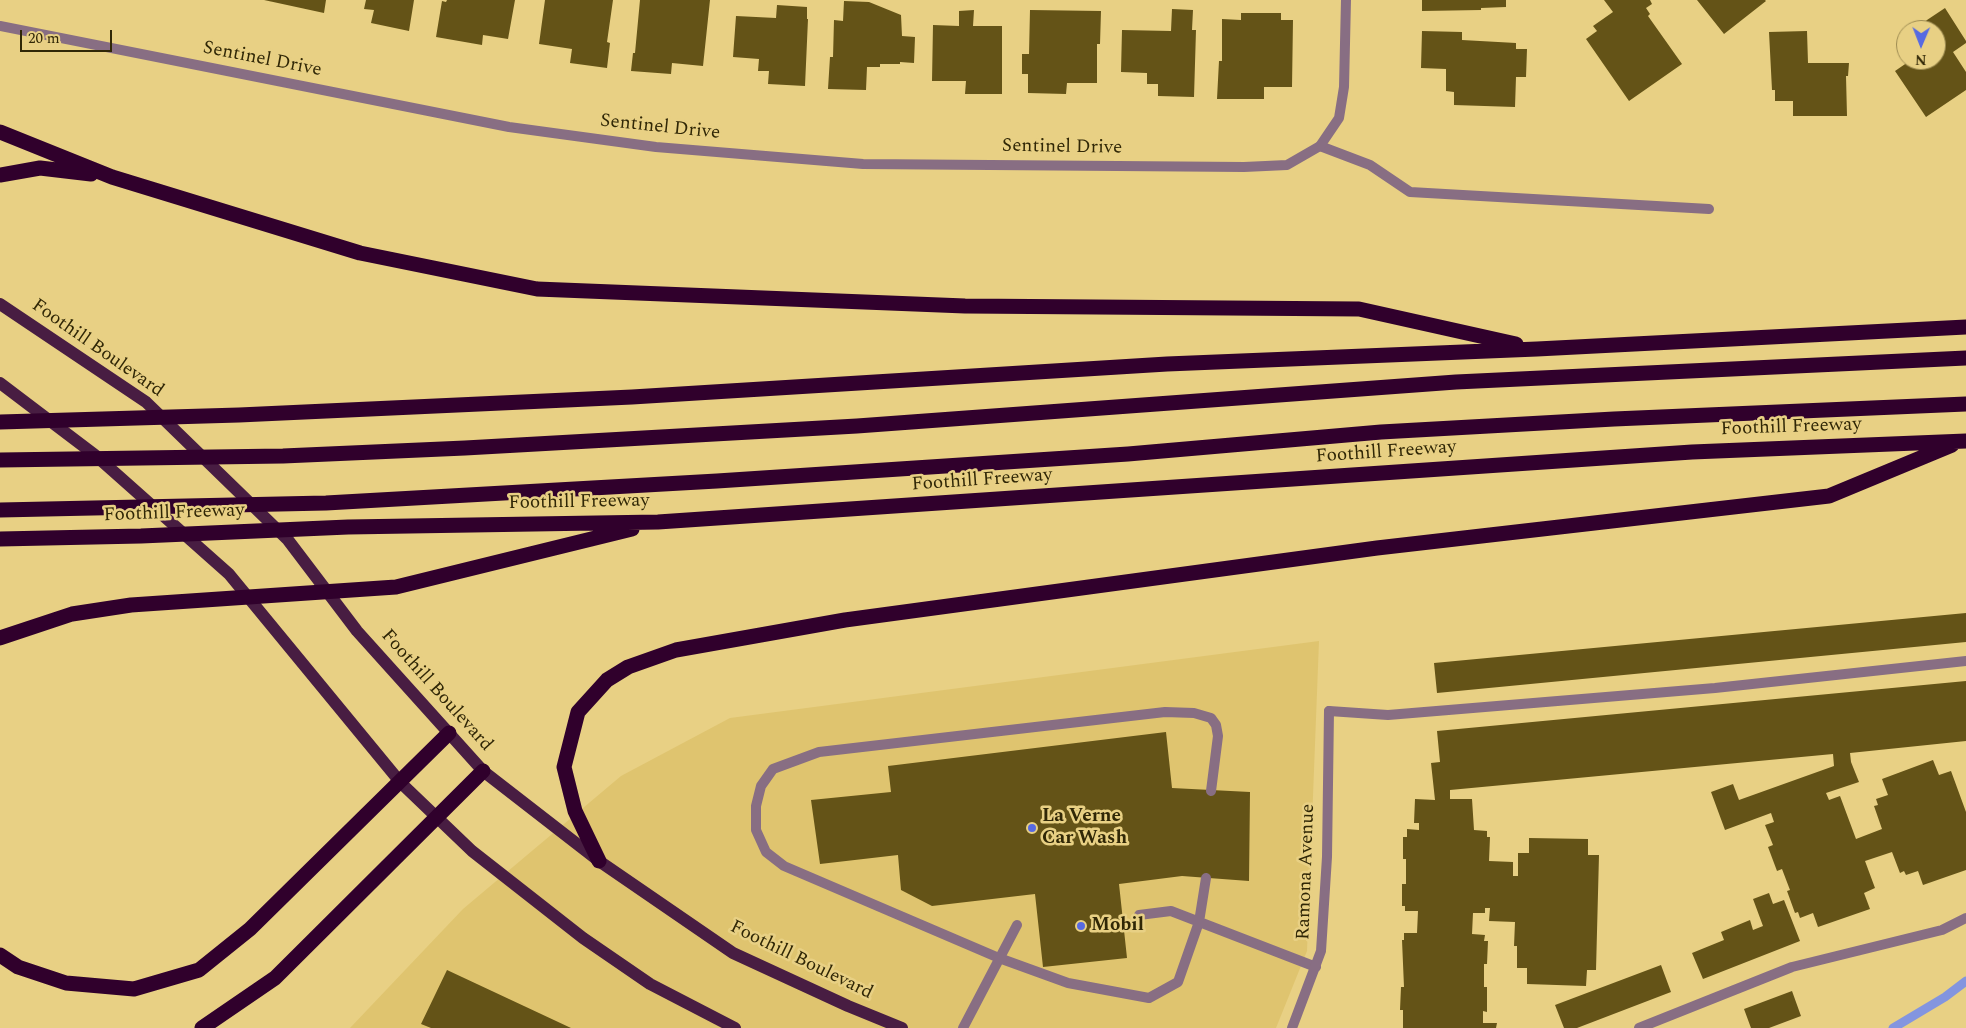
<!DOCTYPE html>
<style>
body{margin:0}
#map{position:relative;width:1966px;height:1028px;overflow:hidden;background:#e8d084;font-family:Spectral,serif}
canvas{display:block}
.north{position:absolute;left:1896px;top:20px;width:50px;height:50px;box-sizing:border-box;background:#e8d084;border:1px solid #9e8c52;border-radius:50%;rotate:181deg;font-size:14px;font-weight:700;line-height:20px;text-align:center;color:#302706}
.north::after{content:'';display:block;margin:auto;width:18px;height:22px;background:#576ae1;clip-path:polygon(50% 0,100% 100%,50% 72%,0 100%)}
.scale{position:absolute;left:20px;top:30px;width:92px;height:22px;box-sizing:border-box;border:2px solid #302706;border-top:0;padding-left:6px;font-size:15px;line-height:18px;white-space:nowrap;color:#302706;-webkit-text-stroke:4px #e8d084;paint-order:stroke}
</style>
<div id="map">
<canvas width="1966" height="1028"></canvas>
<div class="north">N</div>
<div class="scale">20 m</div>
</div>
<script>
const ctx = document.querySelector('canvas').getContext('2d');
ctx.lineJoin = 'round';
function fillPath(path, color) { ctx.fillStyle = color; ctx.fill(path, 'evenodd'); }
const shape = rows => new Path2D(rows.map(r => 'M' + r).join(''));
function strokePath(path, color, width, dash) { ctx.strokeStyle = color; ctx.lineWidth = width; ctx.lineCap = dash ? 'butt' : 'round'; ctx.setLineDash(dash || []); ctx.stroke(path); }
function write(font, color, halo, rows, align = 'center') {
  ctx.font = font + ' Spectral,serif'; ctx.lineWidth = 5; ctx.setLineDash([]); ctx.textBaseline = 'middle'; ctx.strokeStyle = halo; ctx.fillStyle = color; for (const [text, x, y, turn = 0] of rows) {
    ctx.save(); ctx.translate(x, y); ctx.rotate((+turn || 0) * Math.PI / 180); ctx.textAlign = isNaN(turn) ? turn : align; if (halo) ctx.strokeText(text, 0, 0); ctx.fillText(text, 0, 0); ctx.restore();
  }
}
const built = shape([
 [1319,641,1307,951,1276,1028,350,1028,463,909,621,776,730,718]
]);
const stream = shape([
 [1893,1028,1945,997,1966,981]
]);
const building = shape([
 [264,0,326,0,324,13],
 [366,0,414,0,409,31,371,23,374,10,364,9],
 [447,0,515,0,508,39,483,35,482,45,436,37,442,1,446,2],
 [545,0,613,0,607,42,610,43,607,68,570,63,572,49,539,44],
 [640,0,710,0,703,66,672,63,671,74,631,71,633,53,635,53],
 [1422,0,1506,0,1506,7,1481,8,1481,10,1422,11],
 [1604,0,1650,0,1652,4,1646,8,1650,14,1648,16,1682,64,1629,101,1586,39,1597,31,1593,26,1613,12],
 [1697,0,1765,0,1766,1,1724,34],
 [844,1,869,2,901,15,902,36,915,37,914,63,900,62,900,64,880,64,880,67,867,67,866,90,828,89,830,57,833,57,834,20,843,21],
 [777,5,807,7,807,19,808,19,805,86,768,84,769,71,758,71,759,59,733,57,736,16,776,18],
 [1945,8,1966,41,1966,43,1953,52,1966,72,1966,90,1926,117,1895,71,1911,60,1936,60,1936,30,1912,30],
 [1172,9,1193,10,1192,30,1196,30,1194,97,1158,96,1158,84,1147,84,1147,73,1121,72,1122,30,1171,31],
 [974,10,973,26,1002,26,1002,94,965,94,966,81,932,81,933,25,959,26,959,11],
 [1030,10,1101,11,1100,44,1097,44,1097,83,1067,83,1066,94,1028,93,1028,74,1022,74,1022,54,1029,54],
 [1241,13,1281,13,1281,20,1293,20,1292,87,1264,87,1264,99,1217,99,1219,61,1222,61,1222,19,1241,20],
 [1422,31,1462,32,1462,40,1516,43,1516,49,1527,49,1526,77,1516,77,1515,107,1454,105,1454,92,1446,91,1446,69,1421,68],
 [1807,31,1808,63,1849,63,1848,76,1846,76,1847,116,1793,116,1793,101,1775,101,1775,90,1772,90,1769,32],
 [1966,613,1966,642,1437,693,1434,663],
 [1966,681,1966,741,1850,753,1851,762,1859,782,1826,793,1829,800,1840,796,1856,839,1882,829,1874,806,1878,805,1876,799,1888,795,1882,779,1933,760,1939,775,1951,771,1966,812,1966,870,1923,885,1918,871,1906,875,1904,871,1900,873,1892,852,1865,861,1875,888,1864,893,1870,909,1818,927,1813,913,1800,918,1798,912,1795,913,1787,891,1790,890,1782,869,1777,871,1768,847,1773,845,1765,825,1774,822,1771,813,1725,830,1711,792,1733,784,1739,800,1834,766,1833,754,1450,790,1450,799,1472,799,1474,830,1487,831,1487,837,1490,837,1489,861,1513,862,1513,876,1518,876,1518,853,1529,853,1529,838,1588,839,1588,855,1599,855,1596,970,1587,970,1586,986,1527,984,1527,968,1517,968,1517,946,1514,946,1515,922,1489,921,1490,908,1485,908,1485,913,1473,913,1472,934,1485,935,1484,941,1488,941,1487,964,1484,964,1484,987,1487,987,1487,1012,1483,1011,1483,1023,1497,1023,1496,1028,1403,1028,1403,1010,1400,1010,1401,987,1404,987,1402,940,1404,940,1404,933,1417,933,1418,911,1405,911,1405,906,1402,906,1402,884,1406,884,1406,859,1403,859,1403,837,1407,837,1407,829,1419,830,1419,823,1414,823,1415,799,1435,800,1431,763,1440,762,1437,731],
 [1166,732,1172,788,1250,792,1249,881,1182,876,1119,884,1127,958,1043,967,1035,894,932,906,901,890,898,855,820,864,811,800,891,792,888,766],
 [1769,893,1773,904,1784,900,1800,941,1703,979,1692,953,1724,940,1721,932,1750,920,1753,930,1763,926,1753,899],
 [1661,965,1671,992,1577,1028,1564,1028,1555,1005],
 [447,970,571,1028,431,1028,421,1024],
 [1792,991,1801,1016,1769,1028,1751,1028,1744,1009]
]);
const service = shape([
 [1320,146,1370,165,1410,192,1709,209],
 [1329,711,1388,715,1715,688,1966,661],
 [1206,878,1199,922,1178,982,1149,998,1068,983,999,958,784,866,766,852,756,830,756,806,761,786,773,769,819,752,1165,712,1194,713,1211,718,1216,725,1218,736,1211,791],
 [1139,915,1171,911,1316,967],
 [963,1028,1017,925],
 [1639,1028,1792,967,1942,930,1966,918]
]);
const minor = shape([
 [0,26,509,127,656,147,863,164,1244,167,1287,165,1320,146,1339,118,1344,87,1346,0],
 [1292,1028,1321,951,1327,857,1329,711]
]);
const primary = shape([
 [0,304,146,402,288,540,357,631,483,771,599,861,733,953,848,1006,902,1028],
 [0,383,95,455,229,574,401,783,472,851,583,938,650,984,735,1028]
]);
const motorway = shape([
 [0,132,112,177,360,253,537,289,965,306,1359,309,1516,344],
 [0,175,40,168,91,174],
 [0,422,239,415,632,397,1167,364,1537,349,1966,327],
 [0,460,283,456,465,448,857,426,1456,382,1966,358],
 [0,510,326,503,717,481,1128,454,1381,432,1614,419,1966,404],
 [0,539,141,536,348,527,658,522,1692,452,1966,441],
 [0,638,72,614,131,605,396,587,632,529],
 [599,861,575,811,564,767,578,712,607,680,628,667,676,650,845,620,1377,548,1829,496,1952,445],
 [0,955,18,967,66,983,134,989,199,970,250,929,449,733],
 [202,1028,275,978,483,771]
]);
const markers = [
 [1032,828,5,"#576ae1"],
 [1081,926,5,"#576ae1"]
];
const streetNames = [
 ["Sentinel Drive",262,60,11],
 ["Sentinel Drive",660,128,6],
 ["Sentinel Drive",1062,148,1],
 ["Foothill Boulevard",97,349,35],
 ["Foothill Freeway",1791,428,-2],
 ["Foothill Freeway",1386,453,-4],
 ["Foothill Freeway",982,481,-4],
 ["Foothill Freeway",579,503,-1],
 ["Foothill Freeway",174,514,-2],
 ["Foothill Boulevard",436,691,48],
 ["Ramona Avenue",1307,872,-88],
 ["Foothill Boulevard",801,961,26]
];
const poiNames = [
 ["La Verne",1042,817],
 ["Car Wash",1042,839],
 ["Mobil",1091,926]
];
fillPath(built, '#dfc46f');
strokePath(stream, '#8395df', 9);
fillPath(building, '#645317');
strokePath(service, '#886e83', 10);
strokePath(minor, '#886e83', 10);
strokePath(primary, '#481d42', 12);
strokePath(motorway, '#30002c', 15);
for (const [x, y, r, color] of markers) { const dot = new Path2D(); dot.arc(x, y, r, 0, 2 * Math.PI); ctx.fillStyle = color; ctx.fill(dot); strokePath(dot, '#e8d084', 2); }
write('19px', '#302706', '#e8d084', streetNames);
write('bold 19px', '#302706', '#e8d084', poiNames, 'left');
</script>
